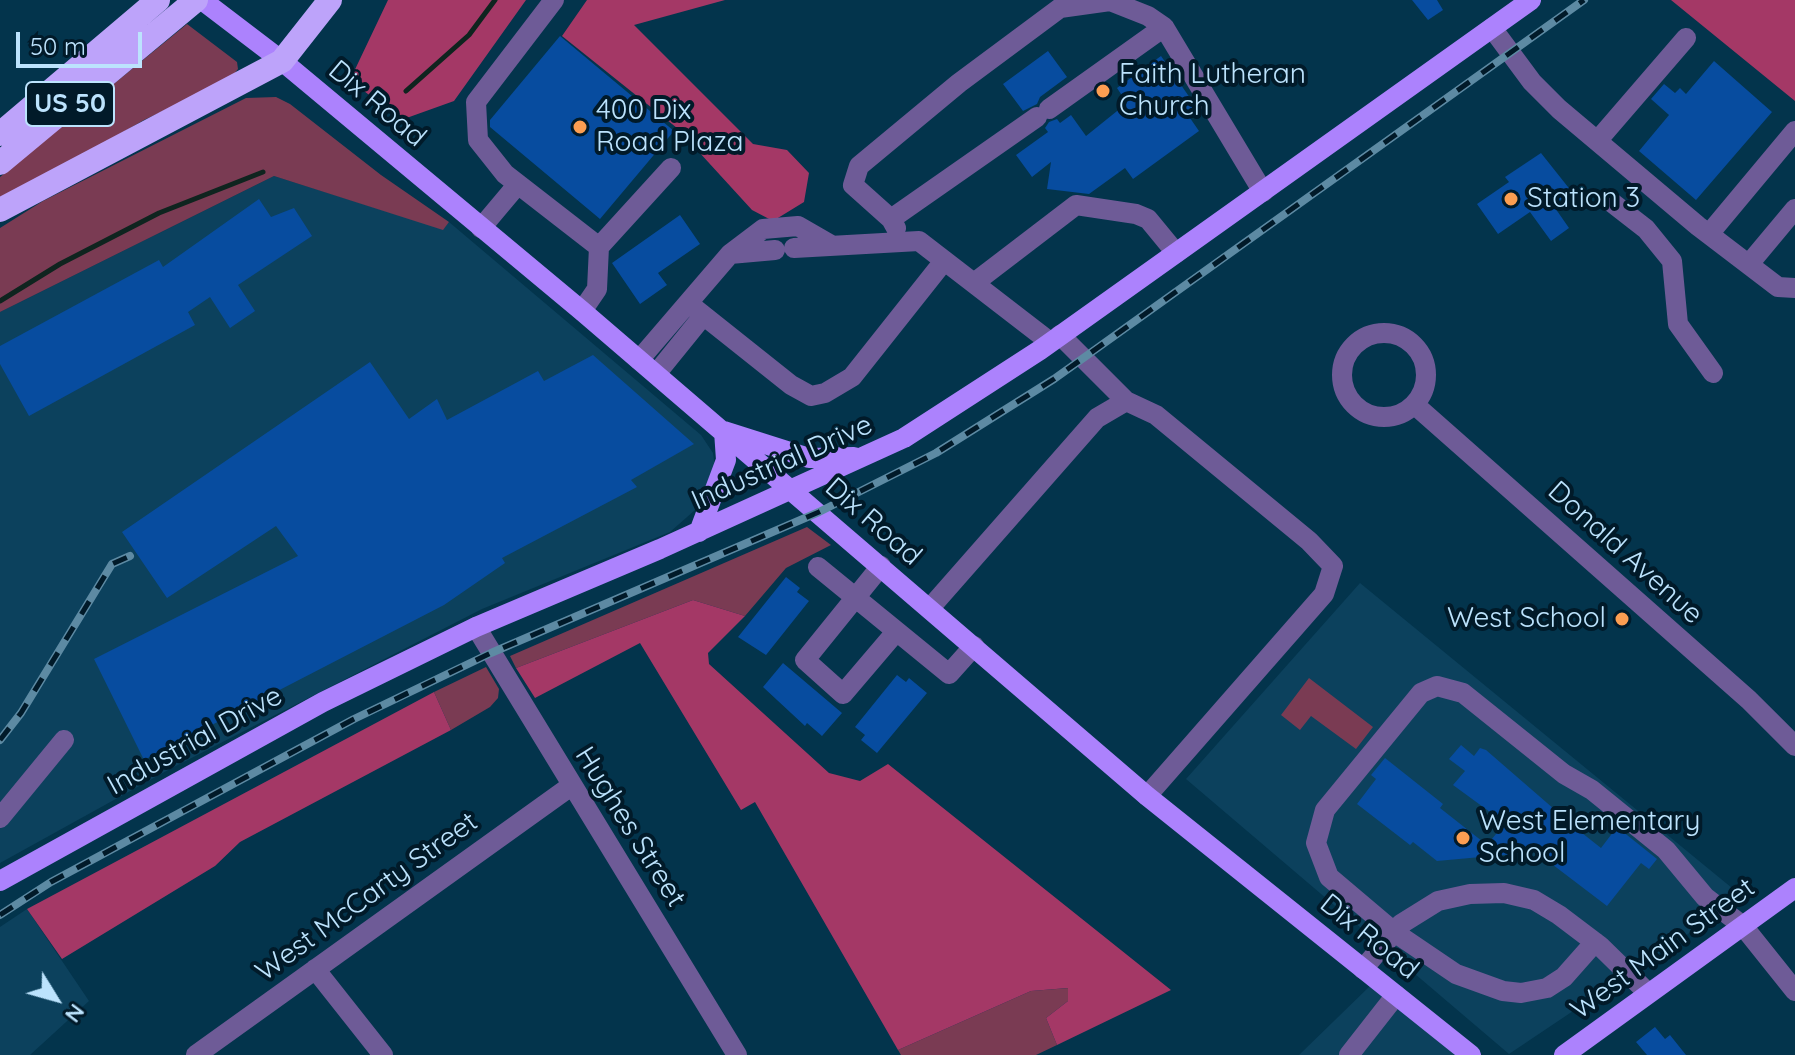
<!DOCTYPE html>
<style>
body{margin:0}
#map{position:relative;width:1795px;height:1055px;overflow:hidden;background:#03344c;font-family:Quicksand,sans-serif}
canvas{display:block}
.north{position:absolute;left:16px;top:959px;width:80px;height:80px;-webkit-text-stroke:6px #011a29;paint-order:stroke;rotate:127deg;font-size:22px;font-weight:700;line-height:32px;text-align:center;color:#bce3fd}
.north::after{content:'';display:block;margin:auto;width:28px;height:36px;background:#bce3fd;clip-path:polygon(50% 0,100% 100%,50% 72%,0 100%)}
.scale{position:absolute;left:16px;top:32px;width:126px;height:36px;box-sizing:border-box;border:4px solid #bce3fd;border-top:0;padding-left:10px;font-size:24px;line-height:28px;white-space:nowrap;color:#bce3fd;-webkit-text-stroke:6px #011a29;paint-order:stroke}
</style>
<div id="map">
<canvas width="1795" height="1055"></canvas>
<div class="north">N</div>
<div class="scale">50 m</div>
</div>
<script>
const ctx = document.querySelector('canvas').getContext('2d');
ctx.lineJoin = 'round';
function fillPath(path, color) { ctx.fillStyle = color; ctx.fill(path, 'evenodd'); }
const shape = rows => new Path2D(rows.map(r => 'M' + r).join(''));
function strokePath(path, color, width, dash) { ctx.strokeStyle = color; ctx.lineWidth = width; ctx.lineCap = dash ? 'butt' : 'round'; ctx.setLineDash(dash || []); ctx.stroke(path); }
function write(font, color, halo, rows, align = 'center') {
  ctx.font = font + ' Quicksand,sans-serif'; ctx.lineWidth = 8; ctx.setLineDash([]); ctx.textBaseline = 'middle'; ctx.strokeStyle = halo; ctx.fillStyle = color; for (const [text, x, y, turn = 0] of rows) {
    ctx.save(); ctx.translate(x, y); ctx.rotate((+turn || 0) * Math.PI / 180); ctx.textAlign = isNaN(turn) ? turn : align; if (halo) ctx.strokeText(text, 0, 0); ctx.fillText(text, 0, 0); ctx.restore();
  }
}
const built = shape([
 [274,176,443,229,449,222,701,435,713,453,715,467,703,503,670,532,482,609,170,769,0,863,0,312],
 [1360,583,1743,897,1509,1054,1186,779],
 [27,909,89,1001,30,1055,0,1055,0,927],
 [1371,985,1455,1055,1299,1055]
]);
const green = shape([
 [187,24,237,62,238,69,229,80,144,120,0,203,0,177],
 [276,97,290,104,381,175,449,222,443,230,274,176,0,312,0,228,43,201,246,98],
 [807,527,831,545,786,568,745,616,693,600,516,668,510,656],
 [486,667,499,689,498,698,490,707,451,730,434,692],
 [1309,678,1373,727,1356,749,1311,716,1300,730,1281,715],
 [1069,988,1068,1001,1046,1018,1057,1045,1036,1055,901,1055,898,1050,1031,991]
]);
const forest = shape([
 [388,0,526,0,454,101,401,120,350,80],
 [587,0,725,0,634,25,753,144,787,150,809,173,804,202,773,221,752,210,677,128,562,36],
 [1671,0,1795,0,1795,101],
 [693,600,745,616,708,653,709,664,829,773,860,781,888,764,1171,990,1057,1045,1046,1018,1068,1001,1068,988,1031,991,898,1050,755,802,741,810,640,643,535,698,516,668],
 [434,692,451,730,240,842,215,866,62,959,27,909]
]);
const stream = shape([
 [406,91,469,35,495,0],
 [0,301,60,264,159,213,263,172]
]);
const building = shape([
 [1412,0,1437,0,1443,10,1428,20],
 [560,36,674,131,600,219,490,127,490,120],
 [1048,51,1067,77,1040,97,1037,104,1023,111,1003,84],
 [1161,56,1199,111,1190,118,1199,131,1133,179,1125,168,1089,194,1047,189,1051,162,1032,177,1016,155,1048,132,1045,128,1049,122,1057,119,1060,123,1071,115,1086,136,1127,103,1117,88],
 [1714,61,1772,112,1696,200,1639,151,1669,115,1651,99,1664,84,1675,93,1680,88,1686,94],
 [1541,153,1572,192,1553,205,1569,228,1551,241,1530,212,1498,234,1477,204,1509,182,1505,177],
 [259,199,271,217,294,208,312,236,238,285,255,311,230,328,210,297,188,312,195,325,29,416,0,364,0,346,159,260,163,267],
 [680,215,700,244,658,273,667,285,640,304,612,263],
 [593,355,694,444,631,480,637,487,502,558,505,563,444,605,144,760,94,659,298,556,276,526,167,598,122,532,370,362,409,419,437,399,447,420,538,371,544,381],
 [786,577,800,588,797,592,809,601,766,655,738,637],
 [783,663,842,713,822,736,807,723,805,726,763,687],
 [897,675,906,682,909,678,927,693,877,753,861,740,865,735,855,727],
 [1461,745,1474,756,1480,748,1486,750,1569,822,1582,827,1582,833,1601,848,1617,827,1657,859,1649,869,1641,863,1607,906,1536,852,1437,861,1413,842,1410,845,1357,804,1376,779,1371,775,1385,758,1443,804,1440,808,1487,845,1505,823,1453,785,1465,771,1449,759],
 [1655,1027,1665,1039,1670,1035,1686,1055,1647,1055,1636,1042]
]);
const minor = shape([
 [554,0,476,102,478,140,505,174,599,247,671,168],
 [1164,27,1263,192],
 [1492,28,1532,82,1559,109,1698,226,1778,287,1795,288],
 [1598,140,1686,38],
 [1610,201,1646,229,1672,261,1678,324,1713,373],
 [891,219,853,185,859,166,959,83,1060,8,1110,1,1148,16,1164,27,1049,109],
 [481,228,518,184],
 [896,228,891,219,1037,117],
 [1709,234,1795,131],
 [794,248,919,241,1050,342],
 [730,254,775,250],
 [1749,264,1795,209],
 [974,283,1076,205,1136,214,1148,219,1176,253],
 [688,303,791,385,811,396,825,393,852,377,944,261],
 [582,311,597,289,599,247],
 '1342 375a42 42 0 1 1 84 0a42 42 0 1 1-84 0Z',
 [1060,335,1126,401],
 [639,360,730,254,763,229,798,226,831,245],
 [656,374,703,316],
 [1415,405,1749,700,1795,746],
 [881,566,805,660,843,694,895,633],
 [818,567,949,674,974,646],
 [930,608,1097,418,1126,401,1156,415,1309,541,1333,566,1324,594,1147,796],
 [476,627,737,1055],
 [0,818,64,740],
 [1595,942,1564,977,1547,988,1521,993,1503,991,1456,974,1394,932,1329,877,1316,843,1325,810,1421,693,1437,686,1463,693,1564,774,1592,790,1666,850,1705,897,1743,926,1795,991],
 [315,969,383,1055],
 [1363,969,1401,924,1438,901,1470,894,1504,893,1534,900,1559,915,1600,946,1648,993],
 [196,1055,571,786],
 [1349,1055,1396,995]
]);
const major = shape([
 [202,0,282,61,582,311,1147,796,1471,1055],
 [699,532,726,460,724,431,809,458,854,457],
 [0,881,323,702,476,627,660,549,904,438,1040,350,1531,0],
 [1564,1055,1795,888]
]);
const highway = shape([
 [0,134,158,0],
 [0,163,196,0],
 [0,210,282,61,330,0]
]);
const rail = shape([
 [0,740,21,713,112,564,130,556],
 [0,915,51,882,354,719,491,653,819,512,936,453,1054,379,1584,0]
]);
const markers = [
 [1103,91,8,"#fc9e52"],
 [580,127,8,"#fc9e52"],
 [1511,199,8,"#fc9e52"],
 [1622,619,8,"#fc9e52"],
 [1463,838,8,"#fc9e52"]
];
const shields = [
 [70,104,88]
];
const shieldNames = [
 ["US 50",70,104]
];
const poiNames = [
 ["Faith Lutheran",1119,75],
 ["Church",1119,107],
 ["400 Dix",596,111],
 ["Road Plaza",596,143],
 ["Station 3",1527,199],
 ["West School",1606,619,"right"],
 ["West Elementary",1479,822],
 ["School",1479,854]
];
const streetNames = [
 ["Dix Road",377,104,40],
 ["Industrial Drive",782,463,-24],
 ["Dix Road",873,522,41],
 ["Donald Avenue",1625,553,42],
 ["Industrial Drive",195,741,-29],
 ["Hughes Street",630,827,58],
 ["West McCarty Street",367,897,-36],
 ["Dix Road",1369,937,39],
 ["West Main Street",1663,949,-36]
];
fillPath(built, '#0c415d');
fillPath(green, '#7a3b53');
fillPath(forest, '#a43866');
strokePath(stream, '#0f241f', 5);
fillPath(building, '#074c9f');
strokePath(minor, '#6e5b97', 20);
strokePath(major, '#ac82fd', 20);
strokePath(highway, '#bda3fa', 24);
strokePath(rail, '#5d8aa3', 8);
strokePath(rail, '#011a29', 5, [15]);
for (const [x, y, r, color] of markers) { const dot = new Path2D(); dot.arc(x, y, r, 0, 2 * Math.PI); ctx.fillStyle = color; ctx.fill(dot); strokePath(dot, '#011a29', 3); }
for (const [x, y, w] of shields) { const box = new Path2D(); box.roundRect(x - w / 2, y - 22, w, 44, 6); ctx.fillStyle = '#011a29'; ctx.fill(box); strokePath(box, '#bce3fd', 2); }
write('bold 26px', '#bce3fd', null, shieldNames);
write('28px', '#bce3fd', '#011a29', poiNames, 'left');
write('28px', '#bce3fd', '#011a29', streetNames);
</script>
